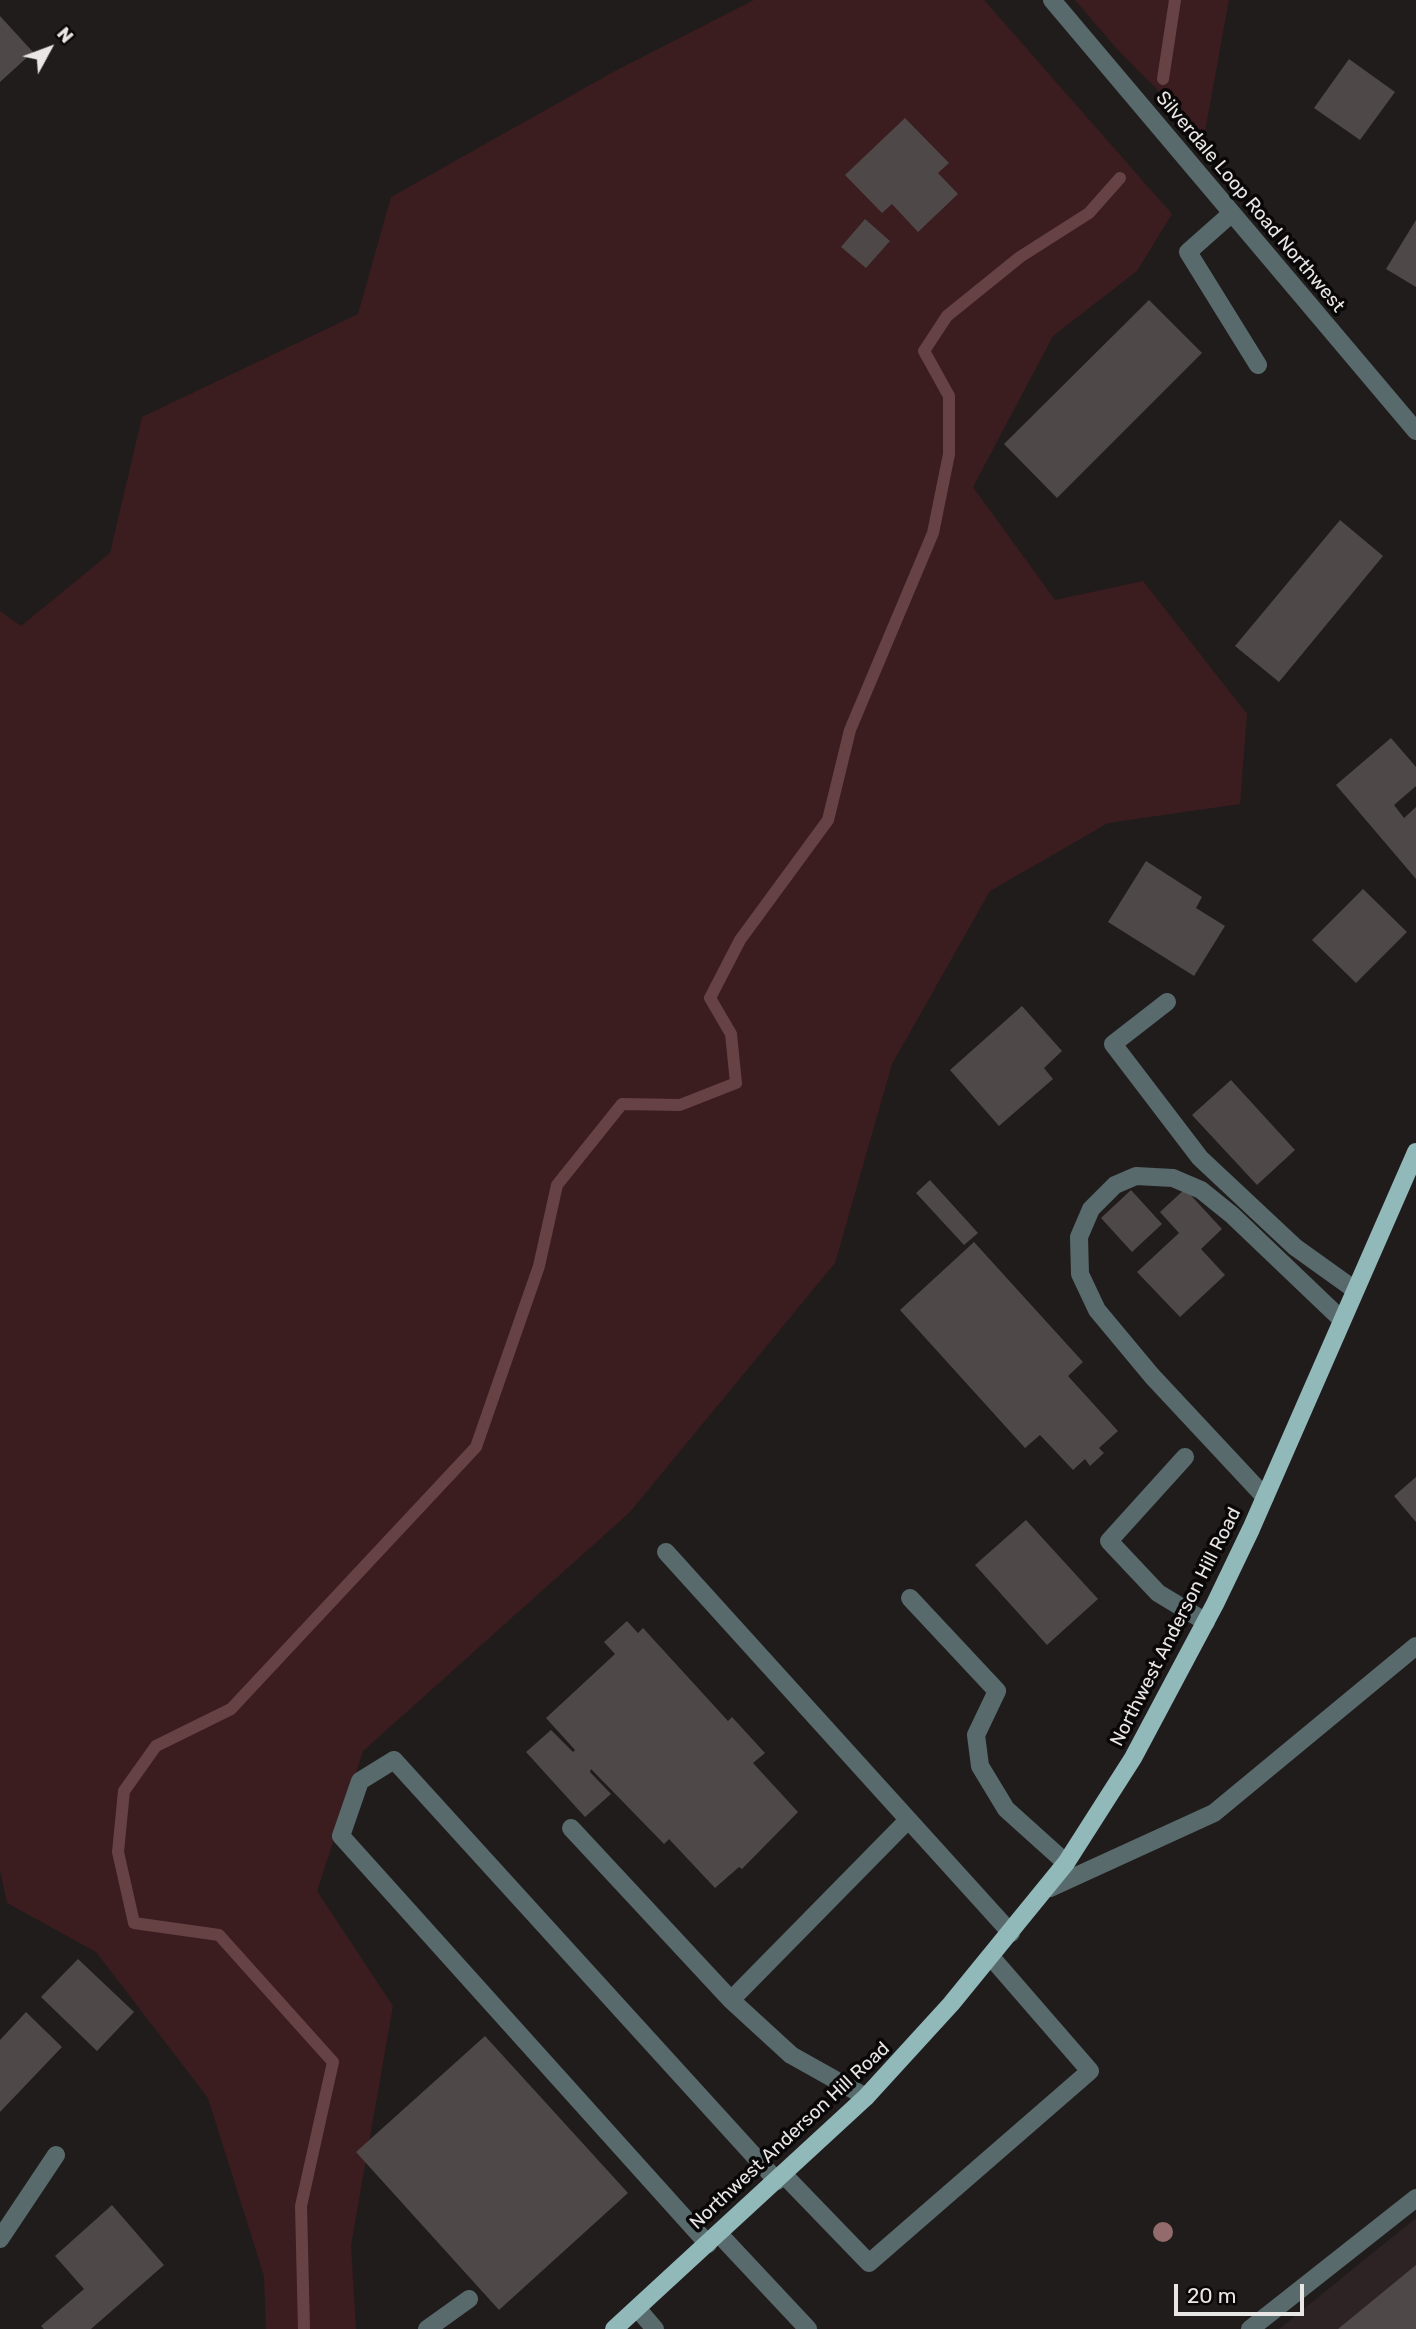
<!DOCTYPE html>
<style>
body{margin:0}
#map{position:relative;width:1416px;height:2329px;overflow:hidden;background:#211c1c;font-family:Rubik,sans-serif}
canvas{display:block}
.north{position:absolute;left:14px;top:14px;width:70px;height:70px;-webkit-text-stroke:5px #090707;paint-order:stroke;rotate:49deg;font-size:19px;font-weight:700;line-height:28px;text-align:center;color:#e9e6e6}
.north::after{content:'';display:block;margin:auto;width:24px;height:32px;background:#e9e6e6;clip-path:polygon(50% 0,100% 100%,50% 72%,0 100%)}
.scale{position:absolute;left:1174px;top:2284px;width:130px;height:32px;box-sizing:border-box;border:4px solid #e9e6e6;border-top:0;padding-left:9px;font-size:21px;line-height:24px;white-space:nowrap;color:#e9e6e6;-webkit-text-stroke:5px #090707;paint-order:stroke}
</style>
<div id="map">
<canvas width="1416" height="2329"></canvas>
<div class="north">N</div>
<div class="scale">20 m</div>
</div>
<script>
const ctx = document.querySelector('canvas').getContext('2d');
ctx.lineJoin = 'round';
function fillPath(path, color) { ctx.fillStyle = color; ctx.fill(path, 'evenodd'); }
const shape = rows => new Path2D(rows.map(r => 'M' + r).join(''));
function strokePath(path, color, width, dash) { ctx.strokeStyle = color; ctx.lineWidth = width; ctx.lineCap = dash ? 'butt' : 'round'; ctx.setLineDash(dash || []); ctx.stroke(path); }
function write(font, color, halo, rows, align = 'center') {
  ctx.font = font + ' Rubik,sans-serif'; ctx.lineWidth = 7; ctx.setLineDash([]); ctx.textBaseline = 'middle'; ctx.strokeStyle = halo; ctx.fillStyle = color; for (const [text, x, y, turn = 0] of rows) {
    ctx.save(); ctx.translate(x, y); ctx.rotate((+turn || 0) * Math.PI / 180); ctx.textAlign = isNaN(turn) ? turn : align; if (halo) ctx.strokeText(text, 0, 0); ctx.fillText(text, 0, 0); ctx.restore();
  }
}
const built = shape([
 [1416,2218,1416,2329,1279,2329]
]);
const green = shape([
 [754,0,984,0,1172,214,1137,271,1053,336,973,487,1055,600,1143,581,1247,714,1240,804,1108,823,990,891,892,1064,835,1263,630,1512,363,1751,317,1891,393,2006,351,2245,356,2329,266,2329,264,2276,208,2098,96,1952,7,1903,0,1870,0,611,21,626,110,553,142,417,358,314,391,197,615,71],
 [1075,0,1229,0,1204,137,1117,49]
]);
const stream = shape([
 [1163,79,1175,0],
 [304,2329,301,2206,333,2062,219,1935,134,1923,118,1852,124,1791,156,1746,231,1709,476,1447,539,1266,557,1185,622,1104,680,1105,736,1083,731,1034,710,998,740,940,828,820,850,730,933,533,949,454,949,396,924,351,947,316,1020,257,1089,213,1120,178]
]);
const building = shape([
 [0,16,33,52,0,82],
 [1349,59,1395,92,1360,140,1314,108],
 [905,118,949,163,938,173,958,194,918,232,892,204,882,213,845,175],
 [865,219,890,241,866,268,841,247],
 [1416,220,1416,287,1386,269],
 [1149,300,1202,353,1057,498,1004,444],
 [1340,520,1383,556,1279,682,1235,646],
 [1391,738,1416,767,1416,786,1394,805,1404,818,1416,807,1416,879,1336,785],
 [1146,861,1202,897,1196,908,1225,926,1194,976,1108,922],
 [1363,889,1407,932,1356,983,1312,940],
 [1022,1006,1062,1051,1044,1068,1053,1079,999,1126,950,1070],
 [1231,1080,1295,1150,1257,1185,1192,1115],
 [930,1180,978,1233,964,1245,916,1193],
 [1185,1189,1222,1229,1201,1249,1225,1275,1180,1317,1137,1272,1179,1233,1160,1212],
 [1131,1190,1162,1224,1132,1252,1101,1218],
 [974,1242,1083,1362,1068,1376,1118,1431,1099,1448,1104,1453,1090,1466,1085,1459,1073,1470,1040,1435,1025,1448,900,1310],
 [1416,1477,1416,1522,1394,1496],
 [1026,1520,1098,1599,1047,1645,975,1565],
 [627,1621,638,1633,643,1628,728,1721,732,1717,765,1753,753,1763,798,1812,742,1869,739,1867,715,1888,669,1839,664,1844,591,1769,590,1772,611,1794,585,1817,526,1752,551,1730,573,1752,575,1750,546,1718,615,1654,604,1642],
 [78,1959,134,2012,97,2051,41,1997],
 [26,2012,62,2047,0,2112,0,2040],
 [485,2036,628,2193,499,2310,356,2152],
 [112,2205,164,2265,91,2329,44,2329,41,2326,84,2289,55,2256],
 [1416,2265,1416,2329,1338,2329]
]);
const minor = shape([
 [1052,0,1416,431],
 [1232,213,1188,252,1258,365],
 [1167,1002,1113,1044,1200,1158,1295,1247,1355,1290],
 [1185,1457,1109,1541,1158,1593,1206,1622],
 [1265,1497,1152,1376,1097,1310,1080,1274,1079,1237,1091,1209,1115,1185,1136,1176,1173,1178,1201,1190,1232,1215,1342,1320],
 [666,1552,1011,1933],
 [910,1598,997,1691,976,1735,980,1766,1006,1809,1066,1863],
 [571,1828,731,2000,791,2055,866,2097],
 [1050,1888,1214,1813,1416,1646],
 [731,2000,908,1820],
 [784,2175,869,2263,1090,2071,991,1957],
 [719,2234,808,2329],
 [0,2239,56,2155],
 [708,2244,341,1836,360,1781,394,1760,777,2181],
 [637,2308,655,2329],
 [427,2329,469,2299],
 [1250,2329,1416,2198]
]);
const major = shape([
 [614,2329,866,2097,951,2004,1066,1863,1133,1758,1215,1604,1251,1529,1416,1152]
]);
const trees = [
 [1163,2232]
];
const streetNames = [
 ["Silverdale Loop Road Northwest",1250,202,50],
 ["Northwest Anderson Hill Road",1176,1627,-63],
 ["Northwest Anderson Hill Road",790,2136,-43]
];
fillPath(built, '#2e2324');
fillPath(green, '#3b1c1f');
strokePath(stream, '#664244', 12);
fillPath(building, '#4e4849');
strokePath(minor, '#586a6b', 18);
strokePath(major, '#91b9ba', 18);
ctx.fillStyle = '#936b6d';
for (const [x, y] of trees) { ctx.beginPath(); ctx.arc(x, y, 10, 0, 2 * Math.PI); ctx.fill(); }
write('19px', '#e9e6e6', '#090707', streetNames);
</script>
